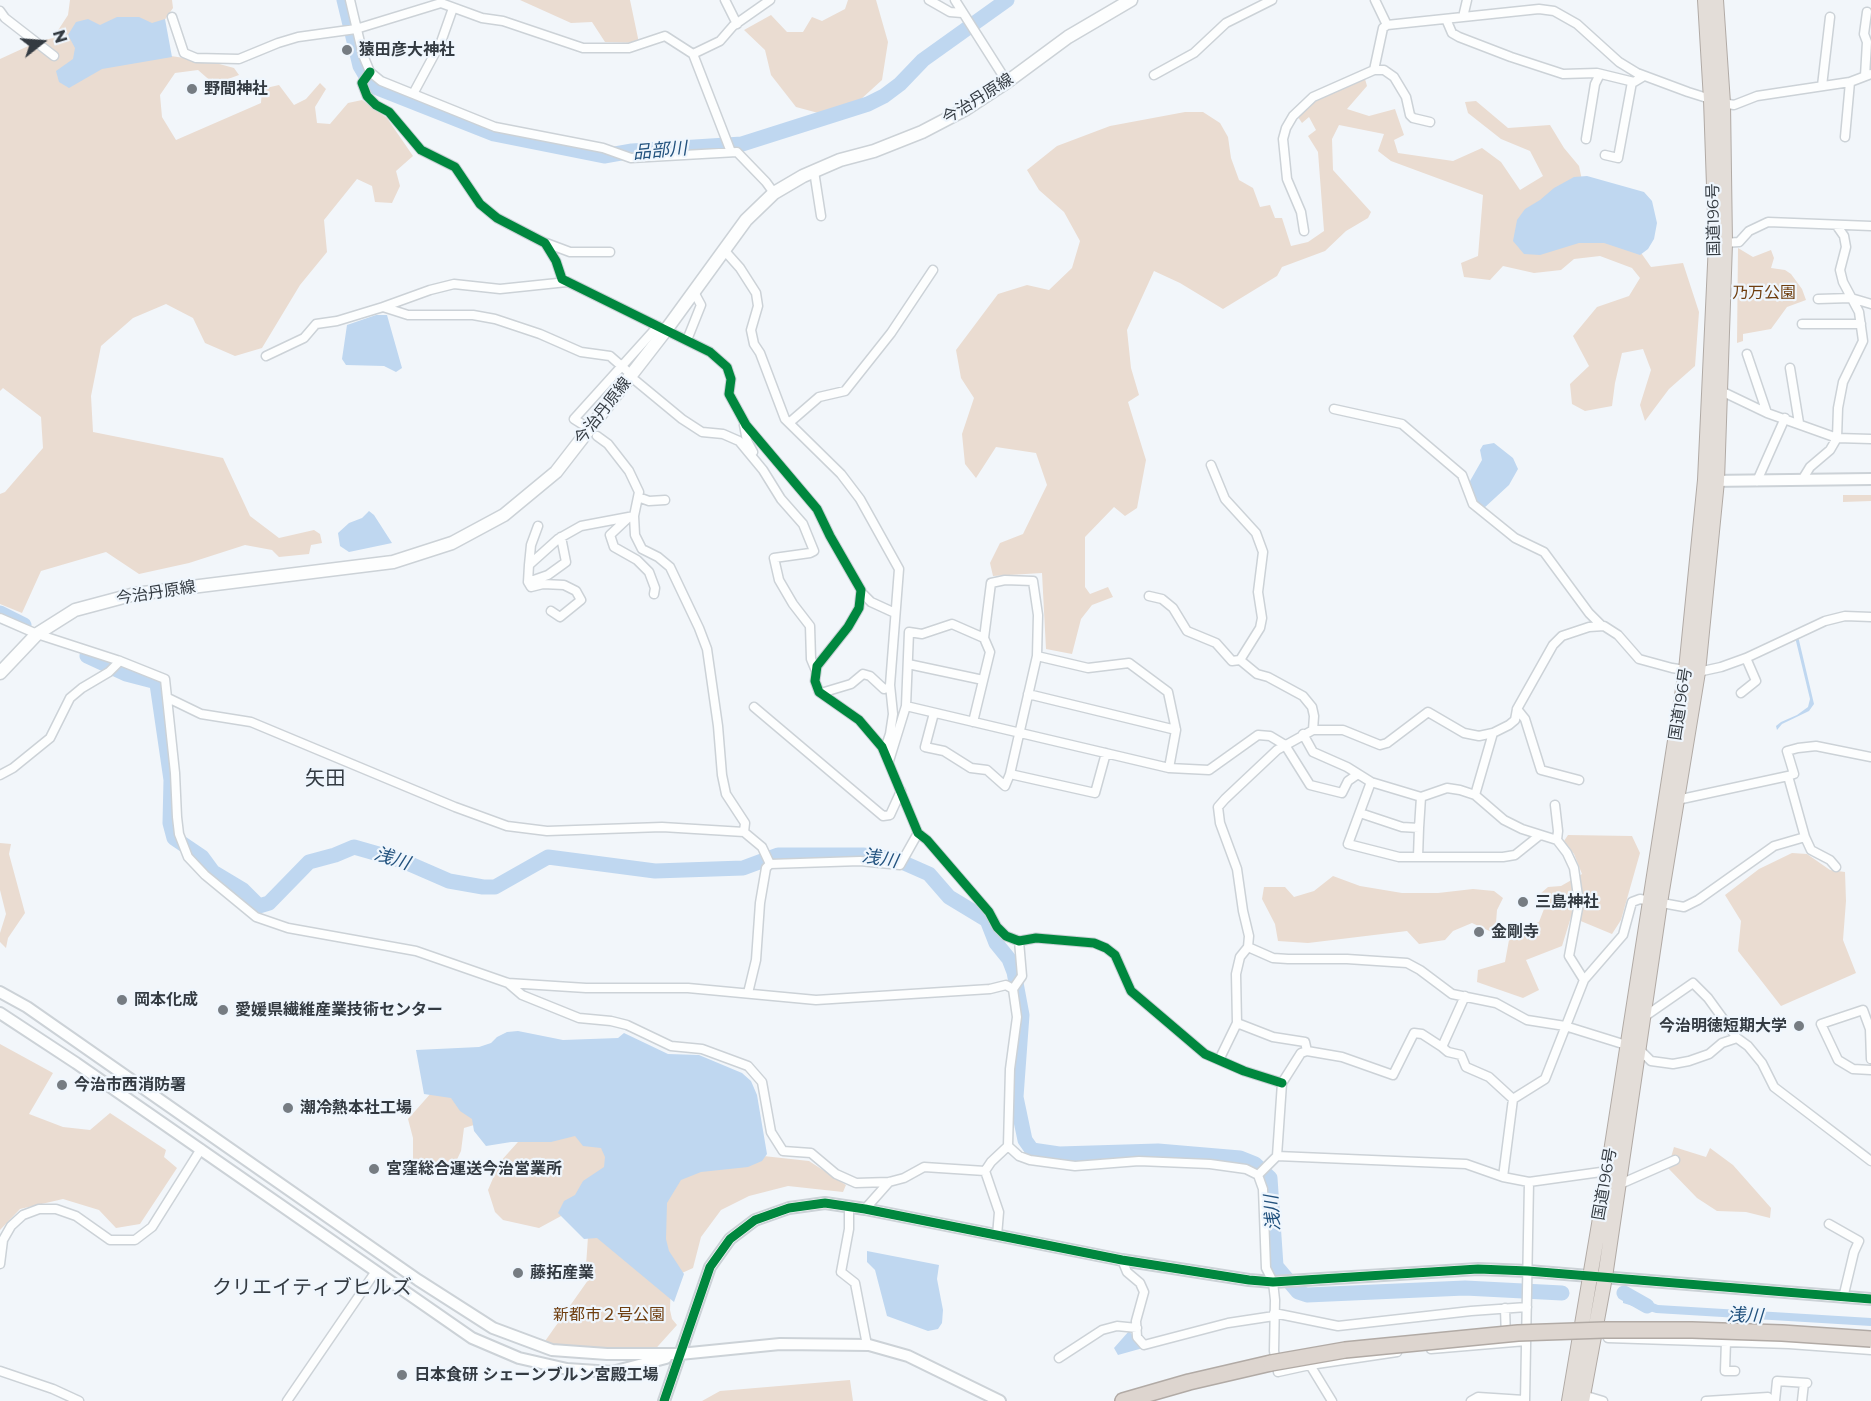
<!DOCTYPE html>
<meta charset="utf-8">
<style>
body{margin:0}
#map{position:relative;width:1871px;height:1401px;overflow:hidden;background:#f2f6fa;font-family:Montserrat,sans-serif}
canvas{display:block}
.north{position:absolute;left:12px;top:12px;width:60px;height:60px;-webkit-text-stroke:4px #eff6fd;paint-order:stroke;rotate:73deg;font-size:16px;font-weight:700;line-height:24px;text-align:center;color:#343b42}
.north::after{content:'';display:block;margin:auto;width:21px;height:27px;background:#343b42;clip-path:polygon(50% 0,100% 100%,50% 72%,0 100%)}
</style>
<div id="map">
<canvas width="1871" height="1401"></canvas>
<div class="north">N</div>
</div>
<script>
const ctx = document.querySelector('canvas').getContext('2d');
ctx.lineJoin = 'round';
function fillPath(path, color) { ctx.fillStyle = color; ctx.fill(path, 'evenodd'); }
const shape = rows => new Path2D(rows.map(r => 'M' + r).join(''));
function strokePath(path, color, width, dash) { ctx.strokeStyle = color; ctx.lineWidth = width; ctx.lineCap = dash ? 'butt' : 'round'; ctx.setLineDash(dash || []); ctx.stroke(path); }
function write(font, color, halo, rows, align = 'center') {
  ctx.font = font + ' Montserrat,"Noto Sans JP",sans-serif'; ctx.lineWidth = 4.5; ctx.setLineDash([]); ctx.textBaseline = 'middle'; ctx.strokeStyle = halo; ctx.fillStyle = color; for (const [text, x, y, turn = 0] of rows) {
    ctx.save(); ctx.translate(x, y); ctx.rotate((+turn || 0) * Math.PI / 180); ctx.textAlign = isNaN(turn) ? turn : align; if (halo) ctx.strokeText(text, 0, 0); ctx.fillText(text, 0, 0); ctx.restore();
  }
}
const green = shape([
 [70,0,172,0,173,8,159,28,150,53,212,62,234,68,239,75,214,84,198,70,175,73,160,95,162,117,176,140,261,103,262,89,279,85,294,105,306,99,320,83,326,89,315,107,317,123,330,124,348,103,362,100,387,118,413,156,396,171,400,186,392,203,375,202,372,186,357,179,324,220,327,252,300,285,262,348,235,356,205,343,193,318,166,304,133,318,101,346,91,396,93,432,223,458,250,516,279,538,314,530,320,534,322,543,311,545,309,554,279,557,272,550,245,545,189,563,139,574,106,552,41,571,22,613,0,604,0,494,5,492,43,448,41,417,3,388,0,391,0,59,37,42,53,38,68,15],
 [520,0,630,0,639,43,605,42,592,22,571,23],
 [848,0,876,0,888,42,882,80,860,100,822,114,796,107,771,75,765,50,744,30,771,15,787,32,803,32,812,17,822,21,845,9],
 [1365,79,1367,86,1347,109,1369,116,1395,109,1404,135,1394,140,1398,153,1453,161,1482,148,1501,162,1520,190,1543,176,1530,151,1501,139,1468,113,1465,102,1476,101,1508,128,1550,125,1564,148,1579,166,1585,194,1632,240,1651,267,1683,263,1699,312,1695,366,1669,389,1645,421,1640,405,1651,370,1643,349,1622,353,1615,383,1612,406,1585,411,1572,404,1570,384,1589,366,1573,336,1597,307,1629,296,1640,278,1632,268,1600,256,1574,259,1561,270,1534,273,1503,266,1490,280,1464,277,1461,263,1478,256,1483,195,1391,161,1378,151,1384,134,1339,125,1332,139,1333,170,1371,212,1368,218,1346,231,1325,251,1282,267,1277,276,1223,309,1180,283,1154,271,1127,330,1131,368,1139,395,1128,402,1146,460,1137,508,1125,516,1114,507,1085,537,1085,587,1090,594,1108,587,1113,597,1092,605,1081,619,1072,654,1046,649,1042,573,993,576,990,563,1000,543,1023,534,1047,485,1036,453,996,447,976,478,965,464,962,434,974,398,961,378,956,350,998,294,1027,285,1049,290,1072,268,1080,241,1064,212,1039,190,1027,170,1057,146,1110,126,1185,112,1203,112,1220,123,1228,137,1231,158,1239,180,1253,188,1260,207,1270,205,1275,218,1282,218,1291,246,1308,242,1324,231,1318,152,1308,136,1316,130,1309,117,1302,123,1298,117,1315,100],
 [1738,248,1753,257,1771,250,1774,258,1771,268,1785,270,1791,274,1802,289,1806,300,1787,307,1771,329,1743,334,1743,341,1737,343],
 [1843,495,1871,495,1871,501,1843,502],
 [1568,835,1632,836,1640,853,1621,920,1612,934,1571,917,1562,946,1526,960,1539,990,1523,998,1477,982,1478,970,1505,962,1509,940,1472,923,1453,931,1445,940,1419,944,1407,931,1308,943,1278,941,1275,924,1262,899,1264,887,1285,887,1294,897,1314,891,1333,876,1360,886,1402,893,1438,893,1473,889,1494,891,1503,898,1497,910,1496,923,1511,932,1539,922,1544,909,1540,894,1548,887,1561,886,1582,874,1574,854,1564,841],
 [0,843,11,844,9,854,25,913,8,938,6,948,0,942,0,933,6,914,0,890],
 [1792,853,1807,854,1830,870,1845,872,1846,901,1843,940,1856,973,1781,1006,1738,951,1741,921,1725,895,1759,869],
 [0,1044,53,1073,29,1114,63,1127,90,1130,110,1113,166,1150,164,1157,177,1168,140,1224,116,1228,99,1210,63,1199,20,1209,0,1230],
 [440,1083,674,1165,736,1153,809,1161,846,1185,843,1192,788,1186,749,1196,721,1210,701,1237,693,1268,671,1278,670,1310,672,1319,677,1325,650,1355,543,1344,591,1276,595,1274,586,1266,589,1222,574,1209,539,1228,503,1220,495,1212,488,1190,500,1162,526,1133,484,1122,464,1128,461,1151,453,1168,431,1174,413,1163,413,1138,408,1119],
 [1674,1147,1706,1157,1710,1148,1733,1165,1771,1208,1770,1218,1746,1212,1717,1211,1697,1198,1668,1168],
 [850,1380,853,1401,702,1401,720,1391]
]);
const water = shape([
 [117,17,139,17,152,23,165,19,172,57,102,69,69,88,59,82,56,71,73,59,75,48,68,35,76,22,88,19,100,25],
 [1587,176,1644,192,1652,201,1657,223,1654,239,1648,249,1640,255,1604,243,1579,243,1540,255,1524,254,1513,241,1517,220,1525,209,1540,200,1554,188,1574,177],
 [376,315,387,315,402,368,396,372,384,366,346,365,342,359,347,325],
 [1494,443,1513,458,1518,469,1509,485,1483,509,1473,502,1469,489,1470,481,1482,460,1480,450,1483,445],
 [369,511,374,515,392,543,349,552,340,546,338,533,349,523,362,518],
 [1798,636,1814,704,1809,711,1782,724,1777,730,1776,726,1781,722,1797,715,1808,707,1810,699,1795,637],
 [518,1031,563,1040,618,1038,624,1033,668,1054,699,1055,742,1073,751,1081,757,1095,767,1154,762,1161,748,1167,701,1172,681,1180,667,1203,666,1239,669,1251,684,1274,674,1302,597,1238,584,1239,558,1213,564,1201,575,1195,583,1181,604,1167,605,1157,601,1148,583,1146,575,1136,551,1142,511,1142,486,1146,474,1131,472,1119,460,1111,451,1098,424,1094,416,1050,479,1047,491,1043,497,1037,507,1032],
 [867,1251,939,1265,937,1279,943,1310,942,1323,938,1329,928,1331,887,1316,875,1270,867,1262],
 [1638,1297,1658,1305,1871,1318,1871,1326,1656,1313,1623,1303,1623,1298],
 [1129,1331,1143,1348,1118,1355,1114,1348]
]);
const river = shape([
 [344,0,360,66,370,83,375,87,494,134,604,156,632,151,742,144,868,104,884,96,900,84,923,60,1007,0],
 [0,613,24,625],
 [87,656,126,674,153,681,157,684,171,780,170,823,174,838,202,857,213,872,243,890,259,906,269,903,309,862,335,855,354,847,403,861,449,881,483,887,495,887,548,857,655,871,743,868,778,855,863,855,895,859,929,874,949,897,987,920,996,943,1009,959,1014,972,1022,1015,1016,1097,1025,1140,1032,1150,1059,1154,1158,1151,1240,1158,1255,1164,1270,1178,1276,1266,1298,1292,1307,1295,1465,1288,1562,1293],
 [1624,1293,1647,1306]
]);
const minor = shape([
 [350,0,363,55,370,72,381,81,495,127,603,148,631,158,737,152,766,182,774,193],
 [725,0,737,24],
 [929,0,950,12,962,13],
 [955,0,1007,82],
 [1375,0,1387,25],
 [0,11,5,18,54,56],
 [172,17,184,53,196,58,239,59,278,43,298,37,356,29,441,3,482,18,503,21,583,48,629,48,665,36,693,54,731,152],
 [1463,17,1467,0],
 [1446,19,1452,33,1459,37,1511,57,1563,74,1597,73,1634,82,1644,76],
 [693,54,720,41,733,26,770,0],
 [1374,70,1384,70,1394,77,1406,97,1410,115,1413,118,1430,122],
 [370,72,362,83,367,96,376,105,389,112,421,150,455,167,480,204,497,218,545,243,556,261,562,279,710,352,727,367,731,379,729,394,746,425,817,509,830,536,861,590,859,608,848,627,817,666,815,681,819,692,859,720,882,747,918,833,927,840,989,912,997,927,1006,936,1019,941,1036,938,1094,943,1106,948,1115,955,1131,991,1205,1054,1244,1071,1282,1083],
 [1154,75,1194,53,1226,23,1272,0],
 [1865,76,1867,42,1864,34,1867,12],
 [1822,86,1830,17],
 [413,94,441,42,453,8],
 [1845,137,1850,82],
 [1586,139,1595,84,1600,74],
 [1605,155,1618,158,1632,82],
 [814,171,821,216],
 [1304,231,1301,212,1287,179,1283,139,1286,128,1293,116,1313,97,1374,70,1383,28,1387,25,1539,9,1554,11,1577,24,1619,62,1637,73,1688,92,1723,103,1734,105,1757,96,1850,82,1871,74],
 [546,243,570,252,610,252],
 [1723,243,1739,242,1749,231,1768,222,1871,226],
 [724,250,740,268,756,293,758,306,751,330,754,344,760,353,785,419,841,474,860,499,899,569,890,685,893,714,890,734,884,752],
 [1818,299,1851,298,1871,304],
 [383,307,430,290,454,284,500,289,567,282],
 [1802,324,1861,324],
 [687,340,701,305,694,292],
 [1747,354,1767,413],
 [266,356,304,338,316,324,337,321,383,307,408,315,473,315,495,319,540,334,581,352,610,356,626,370],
 [1790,368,1799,423],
 [636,381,682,419,702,432,723,434,739,441,763,470,781,499,803,524,814,551,810,553,774,558,779,580,793,604,810,626,811,659,816,671],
 [1719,390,1767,413,1837,438,1871,439],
 [1334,409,1402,424,1462,475,1473,504,1515,538,1544,552,1589,613,1602,626],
 [789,423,819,397,845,391,891,333,933,270],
 [582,424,574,419,658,326],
 [744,425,747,441,753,452],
 [597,436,608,444,629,471,639,492,634,516,635,535,642,549,658,557,670,567,699,628,707,649,718,726,722,775,726,794,745,823,744,832],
 [1211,465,1225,499,1256,533,1263,552,1258,592,1262,618,1260,628,1240,660],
 [1802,480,1810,467,1830,450,1837,438,1838,408,1843,382,1863,341,1859,312,1843,282,1840,270,1846,247,1844,236,1837,226],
 [1757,481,1785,418],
 [638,497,649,501,665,500],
 [628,518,610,535,614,547,637,560,649,572,655,588,654,594],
 [529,565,531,545,538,526],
 [528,582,548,575,566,562,561,537],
 [861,592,871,602,895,613],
 [1149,596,1162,599,1173,608,1187,631,1216,643,1232,661,1240,660,1257,674,1268,677,1303,696,1312,707,1314,716,1313,730],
 [551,611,560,617,581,600,576,591,564,585,543,584,531,587,528,582,529,565,558,539,581,526,634,516],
 [0,618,37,634,120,661,165,679,175,773,177,817,179,834,188,857,205,875,256,917,288,928,416,951,508,983,586,988,688,988,816,1000,990,989,1006,985,1013,989],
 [908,664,983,680],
 [821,693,851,684,863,674,870,676,884,689,890,687],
 [1741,693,1756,681,1746,658],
 [1028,694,1176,730,1168,692,1129,663,1088,668,1037,656],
 [168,698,201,714,251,722,455,807,507,826,547,831,662,827,744,832,762,847,770,864],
 [906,706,1169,768,1209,770,1258,735,1270,736,1285,745,1310,785,1342,793,1348,781,1358,774],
 [754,707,883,816,890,815,901,791],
 [1517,709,1525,719,1541,770,1579,780],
 [934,713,925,747,944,751,971,768,987,770,1005,786,1010,774],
 [973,722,990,652,984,638,991,583,1005,580,1033,581,1038,615,1037,656,1010,774,1095,793,1106,753],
 [1303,734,1313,752,1347,767,1371,782,1421,797,1447,788,1460,790,1475,795,1504,820,1522,829,1557,840,1558,831,1555,805],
 [889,761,906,706,909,632,922,634,952,624,984,638],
 [1169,768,1176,730],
 [0,775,13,768,50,738,70,698,82,688,109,672,120,661],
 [1371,782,1348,844,1399,857,1503,857,1515,855,1540,835],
 [1475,795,1493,733],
 [1677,800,1788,776],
 [1360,813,1402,827,1419,828,1418,857],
 [1419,828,1421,797],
 [1805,837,1811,850,1830,860,1836,867],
 [770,864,860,861,900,865,918,833],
 [1248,947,1273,958,1288,959,1347,959,1407,963,1420,970,1452,994,1496,1003,1527,1020,1565,1026,1639,1049,1651,1061,1673,1064,1689,1061,1709,1054,1722,1043,1737,1038,1748,1046,1762,1063,1774,1087,1871,1161],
 [1584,980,1623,935,1632,902,1640,899,1684,907,1698,900,1774,846,1805,837,1788,776,1794,774,1787,751,1798,748,1816,746,1871,757],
 [508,983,522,995,579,1018,611,1021,627,1025,671,1046,702,1049,748,1066,762,1082,771,1132,783,1151,811,1153,836,1174,856,1183,889,1182,904,1178,924,1167,985,1171],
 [748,993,756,960,760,903,766,868,770,864],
 [1465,996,1442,1047,1448,1052,1461,1055,1466,1067,1489,1077,1513,1099],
 [1644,1017,1693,983,1708,998,1737,1038],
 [1237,1023,1273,1037,1305,1042,1307,1051],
 [1871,1059,1870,1029,1863,1010,1821,1024,1838,1060,1853,1069,1871,1070],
 [1219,1060,1237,1023,1236,974,1240,957,1248,947,1249,936,1243,911,1237,869,1220,823,1218,807,1225,799,1277,750,1313,730,1343,730,1380,745,1387,743,1428,712,1464,733,1479,736,1493,733,1509,725,1515,720,1517,709,1553,645,1562,636,1589,627,1604,626,1618,635,1639,659,1672,668,1698,672,1721,667,1746,658,1825,621,1845,616,1871,617],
 [1513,1099,1545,1079,1584,980,1569,956,1579,903,1574,868,1567,853,1557,840],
 [1008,1146,1019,1156,1030,1160,1075,1166,1139,1161,1210,1164,1246,1169,1258,1175,1263,1189,1266,1268,1273,1282,1275,1300,1274,1351,1278,1372,1310,1365,1332,1401],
 [1277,1156,1466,1164,1503,1177,1529,1182,1525,1401],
 [1258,1175,1277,1156,1282,1083,1301,1053,1307,1051,1342,1057,1393,1075,1414,1033,1422,1034,1442,1047],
 [1503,1177,1513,1099],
 [1529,1182,1608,1171],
 [1618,1185,1675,1160],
 [849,1206,849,1229,841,1272,855,1283,867,1345],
 [865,1209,889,1182],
 [1829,1224,1859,1241,1854,1252,1843,1298],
 [997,1236,999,1212,985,1171,991,1162,1008,1146,1010,1069,1017,1017,1013,989,1022,976,1019,941],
 [1122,1260,1127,1272,1140,1283,1144,1292,1136,1321,1137,1337,1144,1345,1228,1323,1274,1316],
 [0,1264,3,1240,11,1226,23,1215,39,1209,56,1209,76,1216,110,1240,135,1240,152,1227,201,1149],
 [1505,1308,1506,1338],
 [1274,1313,1338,1326,1471,1311,1527,1307],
 [1608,1338,1789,1344,1871,1350],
 [1726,1341,1725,1371,1735,1371],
 [1431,1349,1526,1341],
 [1059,1358,1102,1330,1117,1326,1137,1328],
 [1310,1365,1397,1352],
 [0,1371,53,1389,79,1401],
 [1583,1395,1603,1401],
 [287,1401,376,1271],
 [1471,1401,1478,1397,1524,1400],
 [1706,1401,1768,1397,1772,1401],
 [1775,1401,1777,1381,1807,1383],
 [1802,1401,1804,1383]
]);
const tertiary = shape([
 [1709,481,1871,479],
 [0,992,27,1007,418,1280,493,1328,552,1350,607,1354,680,1354,780,1344,869,1345,908,1356,1000,1401],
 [0,1013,76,1063,472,1338,519,1358,567,1369,612,1372,666,1358],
 [664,1401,710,1267,730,1239,755,1220,789,1208,825,1203,865,1209,1122,1260,1249,1280,1273,1282,1478,1269,1528,1271,1871,1299]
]);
const secondary = shape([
 [0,673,37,634,75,610,135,594,393,562,452,543,504,515,556,472,666,330,746,220,774,193,803,176,840,160,874,151,922,132,966,109,1007,82,1068,37,1131,0]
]);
const trunk = shape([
 [1569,1401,1608,1171,1686,670,1705,480,1716,243,1711,100,1705,0],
 [1582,1401,1605,1277,1660,903,1698,672,1717,481,1725,243,1723,103,1716,0]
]);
const motorway = shape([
 [1123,1401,1189,1382,1271,1363]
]);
const motorwayBridge = shape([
 [1271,1363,1345,1350,1518,1333,1604,1330,1692,1330,1782,1333,1871,1339]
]);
const cycleway = shape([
 [370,72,362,83,367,96,376,105,389,112,421,150,455,167,480,204,497,218,545,243,556,261,562,279,710,352,727,367,731,379,729,394,746,425,817,509,830,536,861,590,859,608,848,627,817,666,815,681,819,692,859,720,882,747,918,833,927,840,989,912,997,927,1006,936,1019,941,1036,938,1094,943,1106,948,1115,955,1131,991,1205,1054,1244,1071,1282,1083],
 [664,1401,710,1267,730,1239,755,1220,789,1208,825,1203,865,1209,1122,1260,1249,1280,1273,1282,1478,1269,1528,1271,1871,1299]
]);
const markers = [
 [347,50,6,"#767c82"],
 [192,89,6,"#767c82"],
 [1523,902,6,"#767c82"],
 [1479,932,6,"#767c82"],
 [122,1000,6,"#767c82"],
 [223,1010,6,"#767c82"],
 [1799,1026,6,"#767c82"],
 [62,1085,6,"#767c82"],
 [288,1108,6,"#767c82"],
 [374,1169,6,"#767c82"],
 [518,1273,6,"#767c82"],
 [402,1375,6,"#767c82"]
];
const poiNames = [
 ["猿田彦大神社",359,50],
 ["野間神社",204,89],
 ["三島神社",1535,902],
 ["金剛寺",1491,932],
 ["岡本化成",134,1000],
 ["愛媛県繊維産業技術センター",235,1010],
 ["今治明徳短期大学",1787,1026,"right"],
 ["今治市西消防署",74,1085],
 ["潮冷熱本社工場",300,1108],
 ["宮窪総合運送今治営業所",386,1169],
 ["藤拓産業",530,1273],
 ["日本食研 シェーンブルン宮殿工場",414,1375]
];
const streetNames = [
 ["今治丹原線",978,99,-32],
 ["国道196号",1714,220,-91],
 ["今治丹原線",603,411,-52],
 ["今治丹原線",156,593,-9],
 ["国道196号",1681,704,-81],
 ["国道196号",1605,1184,-80]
];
const parkNames = [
 ["乃万公園",1764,293],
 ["新都市２号公園",609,1315]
];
const waterNames = [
 ["品部川",660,151,-5],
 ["浅川",392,859,18],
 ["浅川",880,859,10],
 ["浅川",1273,1213,-94],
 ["浅川",1745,1316,3]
];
const quarterNames = [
 ["矢田",325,779],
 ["クリエイティブヒルズ",312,1288]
];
fillPath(green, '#eadcd1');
fillPath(water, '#bfd7f0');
strokePath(river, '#bfd7f0', 15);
strokePath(minor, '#ccd2d7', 11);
strokePath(tertiary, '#ccd2d7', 14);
strokePath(secondary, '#ccd2d7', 15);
strokePath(trunk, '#b1aaa5', 16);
strokePath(motorway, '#b1aaa5', 18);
strokePath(minor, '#fdfefe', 8);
strokePath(tertiary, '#fdfefe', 10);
strokePath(secondary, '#fdfefe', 12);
strokePath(trunk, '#e3ddd8', 14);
strokePath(motorway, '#ddd5cf', 15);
strokePath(motorwayBridge, '#b1aaa5', 18, []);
strokePath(motorwayBridge, '#ddd5cf', 15);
strokePath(cycleway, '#00873e', 9);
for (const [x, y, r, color] of markers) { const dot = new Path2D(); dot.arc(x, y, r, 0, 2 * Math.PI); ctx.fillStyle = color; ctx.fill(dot); strokePath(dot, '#eff6fd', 2); }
write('bold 16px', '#343b42', '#eff6fd', poiNames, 'left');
write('16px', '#343b42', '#eff6fd', streetNames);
write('16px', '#6f3e0f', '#eff6fd', parkNames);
write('italic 18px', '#22527e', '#eff6fd', waterNames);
write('20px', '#343b42', '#eff6fd', quarterNames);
</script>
